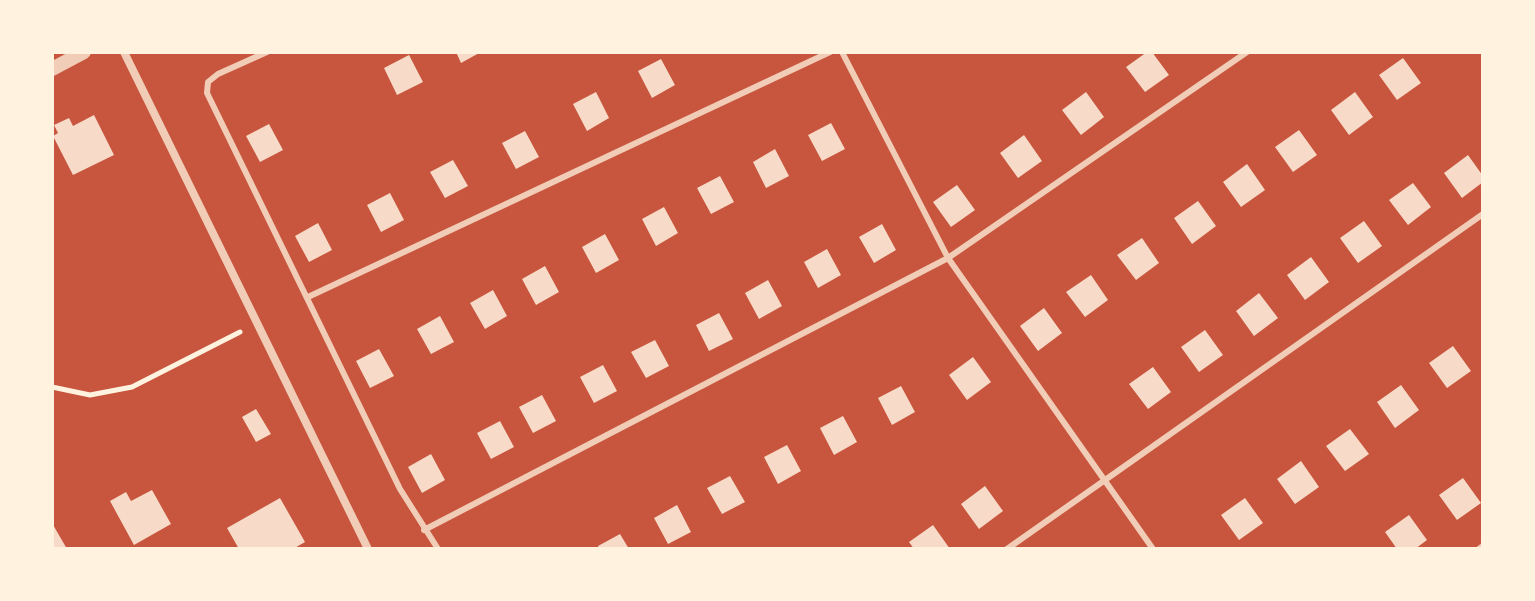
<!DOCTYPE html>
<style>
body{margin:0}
#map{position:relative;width:1535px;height:601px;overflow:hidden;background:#c8553d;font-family:"Space Grotesk",sans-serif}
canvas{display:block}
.frame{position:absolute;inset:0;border:54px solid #fff3e0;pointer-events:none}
</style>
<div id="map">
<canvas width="1535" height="601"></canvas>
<div class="frame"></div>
</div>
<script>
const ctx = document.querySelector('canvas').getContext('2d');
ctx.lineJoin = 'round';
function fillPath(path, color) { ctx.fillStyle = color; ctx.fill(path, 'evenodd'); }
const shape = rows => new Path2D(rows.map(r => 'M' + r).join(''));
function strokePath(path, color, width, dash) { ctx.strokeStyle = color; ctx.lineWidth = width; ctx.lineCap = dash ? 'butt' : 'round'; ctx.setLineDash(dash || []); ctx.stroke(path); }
const building = shape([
 [456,52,481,52,461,63],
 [1147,52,1152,52,1169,75,1145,92,1126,67],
 [409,55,423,82,397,95,384,68],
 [1403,58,1421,83,1397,100,1379,75],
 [661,59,675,85,652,98,638,71],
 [596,92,609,118,587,131,573,104],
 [1086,92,1104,117,1081,135,1062,110],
 [1355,92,1373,117,1349,135,1331,110],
 [94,115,114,155,73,175,53,136,58,133,54,125,69,118,73,126],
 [831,123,845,149,822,161,808,135],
 [269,124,283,150,260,162,246,136],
 [1299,130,1317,155,1293,172,1275,147],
 [525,131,539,157,516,169,502,143],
 [1024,135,1042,161,1018,178,1000,153],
 [775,149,789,176,766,188,753,162],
 [1468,155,1483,176,1483,182,1462,198,1444,173],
 [453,160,468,186,445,198,430,172],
 [1247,164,1265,190,1241,207,1223,182],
 [720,176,734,202,711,214,697,188],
 [1413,183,1431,207,1408,225,1389,200],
 [957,185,975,210,951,227,933,202],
 [390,193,404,220,381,232,367,205],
 [1198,201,1216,226,1192,244,1174,218],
 [664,207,678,233,656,246,642,219],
 [1364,221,1382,246,1358,263,1340,238],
 [318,223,332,250,309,262,295,236],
 [882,224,896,250,874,263,859,237],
 [605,234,619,260,596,273,582,247],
 [1142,238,1159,263,1136,280,1117,255],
 [827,249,841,275,818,288,804,262],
 [1311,257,1329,282,1305,300,1287,275],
 [545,266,559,292,536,305,522,279],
 [1091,275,1108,300,1085,317,1066,292],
 [768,280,782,306,759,319,745,293],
 [493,290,507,316,485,329,470,303],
 [1259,293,1278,318,1254,336,1236,311],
 [1044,308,1062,333,1038,351,1020,326],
 [719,313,733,339,709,351,696,325],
 [440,316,454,342,431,354,417,329],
 [1205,330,1223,355,1199,372,1181,347],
 [655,340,669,366,646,378,631,352],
 [1453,346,1471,371,1447,388,1429,363],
 [379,349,394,376,370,388,356,361],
 [973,357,991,382,967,400,949,375],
 [603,365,617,391,594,403,580,377],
 [1153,367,1171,392,1148,409,1129,384],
 [1401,385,1419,410,1395,428,1377,402],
 [901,386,915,412,892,425,878,398],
 [542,395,556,421,533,433,519,407],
 [256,409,271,434,256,442,242,417],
 [843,416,857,442,834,455,820,428],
 [500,421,514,447,491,459,477,433],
 [1350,429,1369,454,1345,471,1326,446],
 [787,445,801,471,778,484,764,457],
 [431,454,445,480,422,493,408,467],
 [1301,461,1319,487,1295,504,1277,479],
 [730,476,745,502,722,514,707,488],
 [1463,478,1481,503,1457,520,1439,495],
 [985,486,1003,511,979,529,961,504],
 [152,490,171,524,134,545,110,501,126,492,131,501],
 [280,498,305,542,293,549,239,549,227,528],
 [1245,498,1263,523,1239,540,1221,515],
 [677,505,691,532,668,544,654,518],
 [1409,515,1427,540,1415,549,1397,549,1385,532],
 [52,523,67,549,52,549],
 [933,525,950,549,914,549,909,542],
 [620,534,629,549,599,549,598,546]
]);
const path = shape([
 [52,387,90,395,132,387,240,332]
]);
const service = shape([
 [267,52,218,74,208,82,207,93,400,489,438,549],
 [842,52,948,258,1153,549],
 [308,297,830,52],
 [424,530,948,258,1247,52],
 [1007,549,1483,214],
 [1479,549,1483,546]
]);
const minor = shape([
 [124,52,368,549]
]);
const tertiary = shape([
 [52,69,84,52]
]);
fillPath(building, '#f7dbc8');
strokePath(path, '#fff3e0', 5);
strokePath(service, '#f1ccb7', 6);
strokePath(minor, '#f1ccb7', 8);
strokePath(tertiary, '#f1ccb7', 14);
</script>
